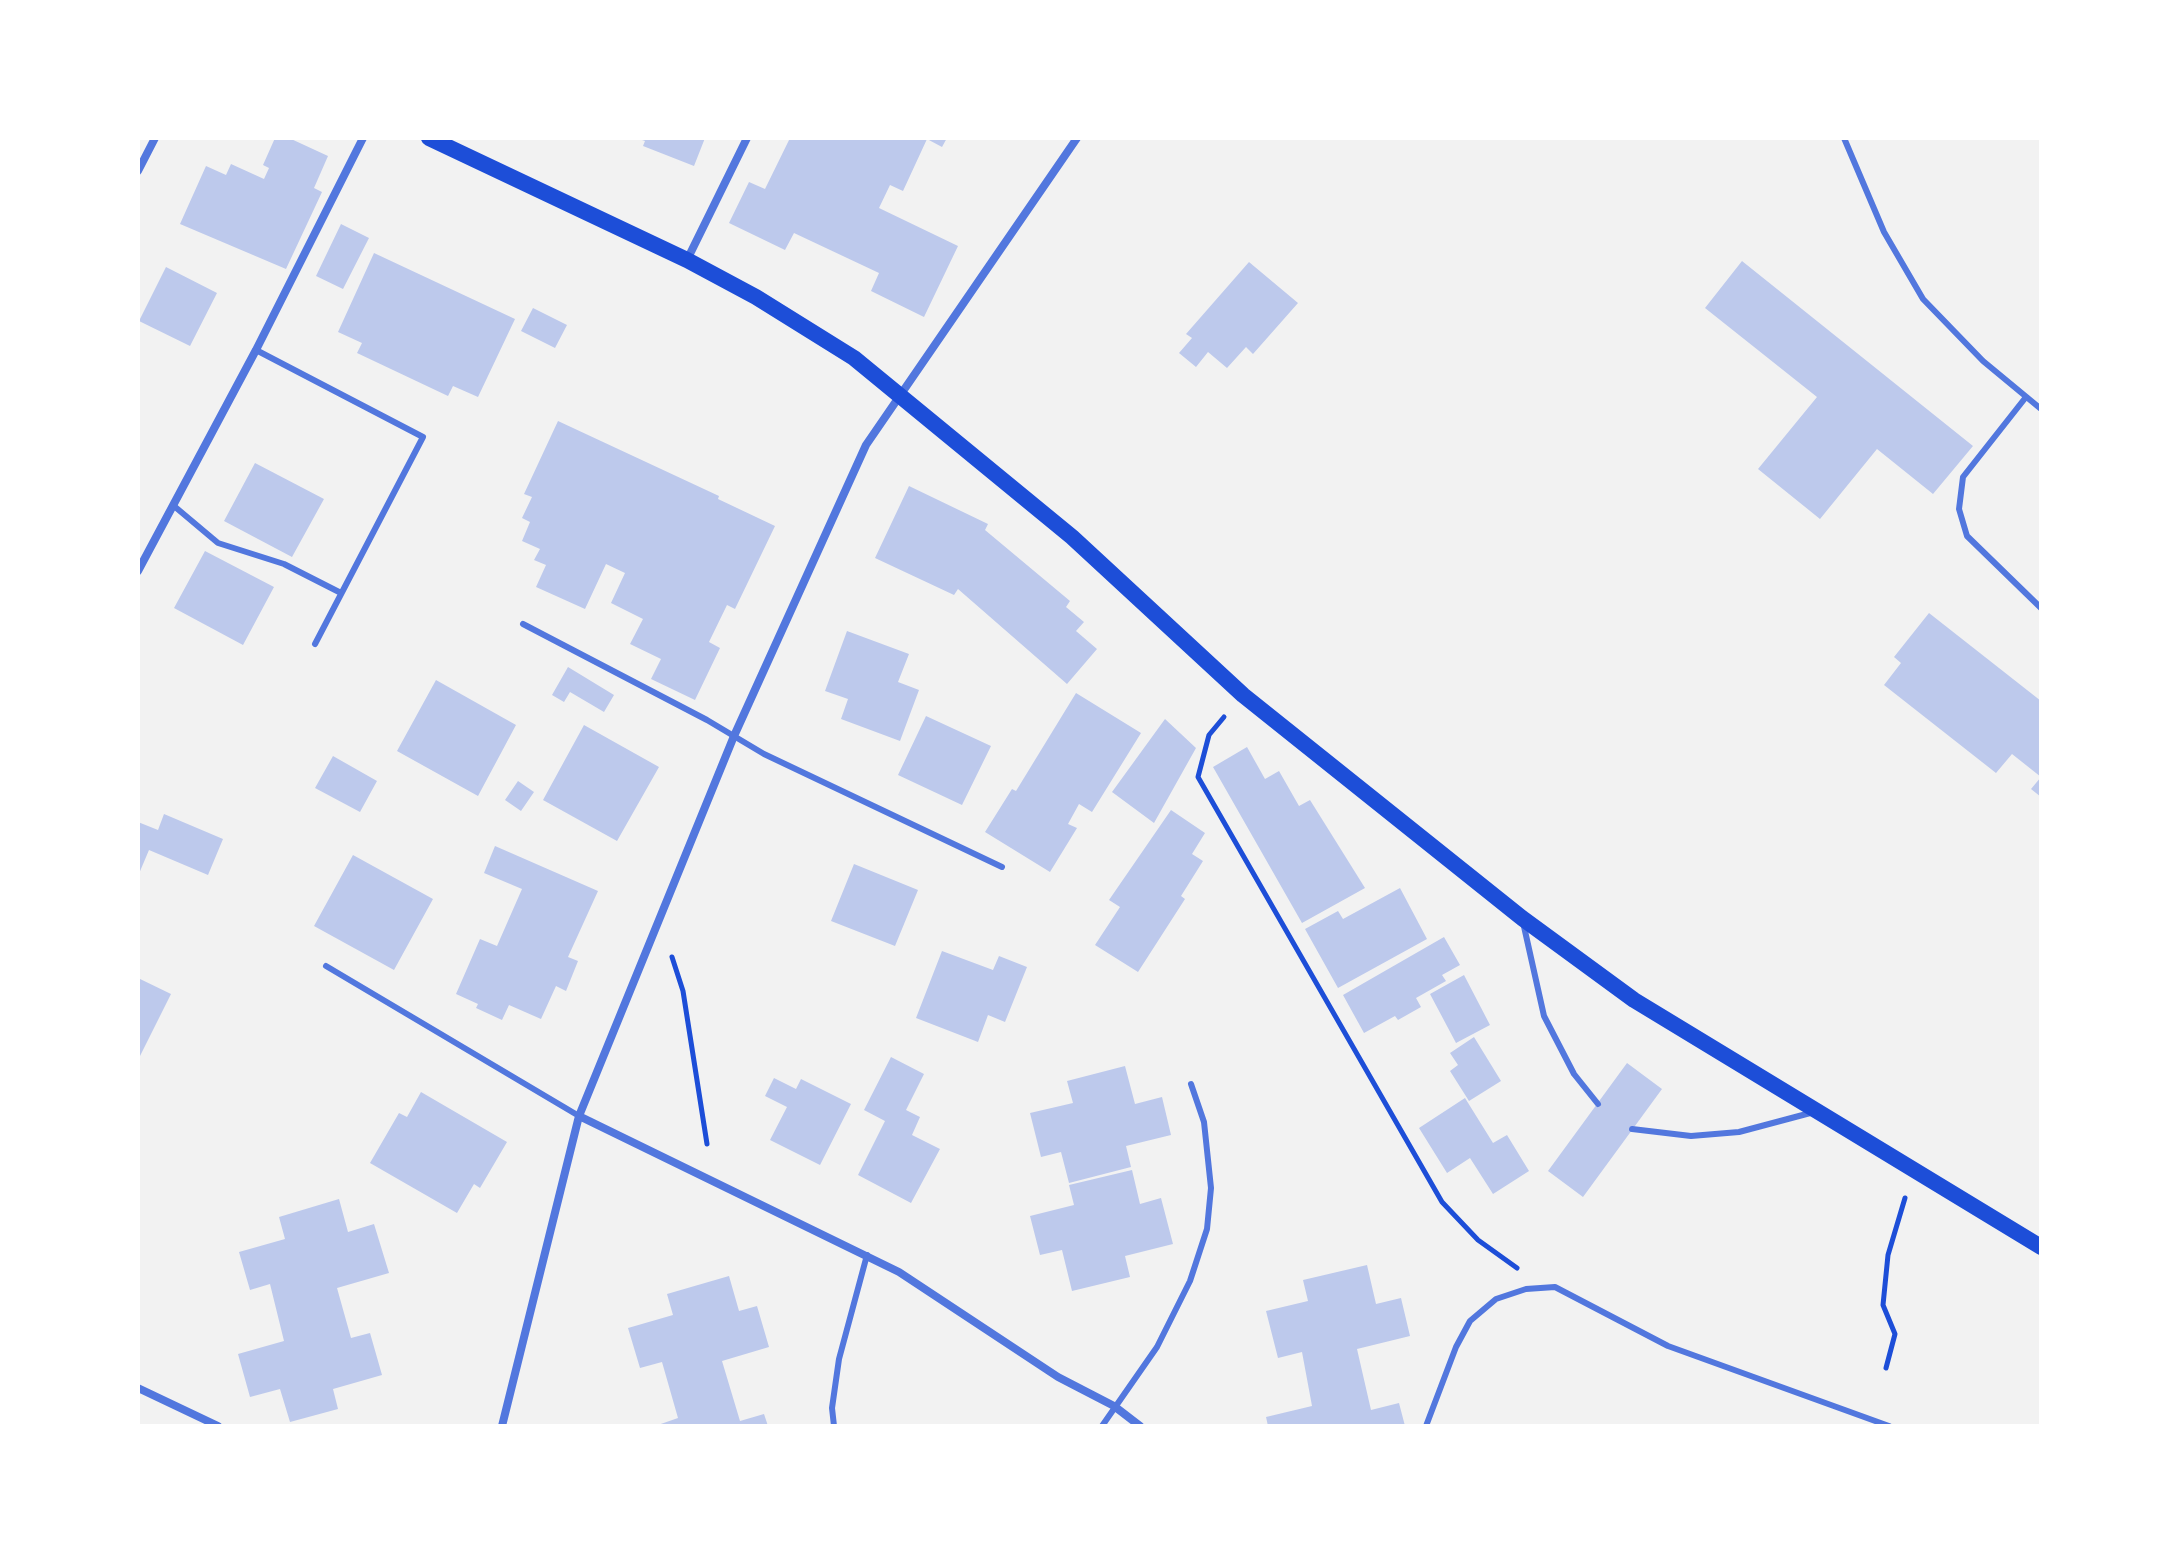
<!DOCTYPE html>
<style>
body{margin:0}
#map{position:relative;width:2179px;height:1564px;overflow:hidden;background:#f2f2f2;font-family:Lato,sans-serif}
canvas{display:block}
.frame{position:absolute;inset:0;border:140px solid #fff;pointer-events:none}
</style>
<div id="map">
<canvas width="2179" height="1564"></canvas>
<div class="frame"></div>
</div>
<script>
const ctx = document.querySelector('canvas').getContext('2d');
ctx.lineJoin = 'round';
function fillPath(path, color) { ctx.fillStyle = color; ctx.fill(path, 'evenodd'); }
const shape = rows => new Path2D(rows.map(r => 'M' + r).join(''));
function strokePath(path, color, width, dash) { ctx.strokeStyle = color; ctx.lineWidth = width; ctx.lineCap = dash ? 'butt' : 'round'; ctx.setLineDash(dash || []); ctx.stroke(path); }
const building = shape([
 [275,138,289,138,328,156,314,188,322,192,286,269,180,224,206,166,226,175,231,164,264,179,269,168,263,165],
 [636,138,705,138,694,166,643,146,645,141],
 [790,138,947,138,942,147,927,139,903,191,890,185,879,208,958,246,924,317,871,291,879,273,794,233,785,250,729,223,749,182,765,189],
 [341,224,369,238,343,289,316,276],
 [374,253,515,319,478,397,453,386,448,396,357,353,362,343,338,332],
 [1742,261,1973,446,1933,494,1877,449,1820,519,1758,469,1817,397,1705,308],
 [1249,262,1298,303,1253,354,1246,347,1227,368,1208,352,1196,367,1179,353,1192,338,1186,334],
 [166,267,217,293,190,346,139,321],
 [533,308,567,325,555,348,521,331],
 [558,421,719,496,718,499,775,526,735,609,727,605,709,642,720,648,695,700,651,679,661,659,630,644,643,619,611,603,625,573,606,564,585,609,536,587,546,565,534,560,540,549,522,541,530,522,522,518,532,497,524,494],
 [255,463,324,499,292,557,224,521],
 [909,486,988,524,985,530,1070,601,1066,607,1084,622,1076,631,1097,649,1067,684,958,589,954,595,875,558],
 [205,551,274,587,243,645,174,608],
 [1929,613,2041,701,2041,797,2031,789,2041,777,2012,754,1996,773,1884,685,1901,663,1894,657],
 [847,631,909,654,898,682,919,690,900,741,841,719,848,699,825,691],
 [568,667,614,695,604,712,570,692,564,702,552,695],
 [436,680,516,725,478,796,397,751],
 [1076,693,1141,733,1092,812,1079,804,1068,824,1077,828,1050,872,985,832,1012,789,1016,791],
 [926,716,991,746,962,805,898,775],
 [1165,719,1196,748,1154,823,1112,792],
 [584,725,659,767,617,841,543,800],
 [1247,747,1265,779,1279,771,1299,806,1310,800,1365,888,1302,923,1213,767],
 [333,756,377,781,360,812,315,788],
 [518,781,534,792,521,811,505,800],
 [1171,810,1205,833,1192,854,1203,861,1181,896,1185,899,1138,972,1095,945,1120,907,1109,900],
 [164,814,223,839,208,875,149,850,138,876,138,822,158,830],
 [495,846,598,891,568,957,578,961,566,991,556,986,541,1019,509,1005,502,1020,476,1008,478,1004,456,994,480,939,497,946,522,889,484,873],
 [353,855,433,899,394,970,314,926],
 [854,864,918,890,895,946,831,921],
 [1400,888,1427,939,1338,988,1305,929,1338,911,1343,919],
 [1444,937,1460,965,1442,975,1446,981,1416,998,1421,1007,1398,1020,1395,1016,1364,1033,1343,995],
 [942,951,993,970,999,956,1027,967,1005,1022,988,1015,978,1042,916,1018],
 [1464,975,1490,1025,1456,1043,1430,994],
 [138,978,171,994,138,1060],
 [1474,1037,1501,1081,1469,1101,1450,1071,1458,1065,1450,1053],
 [891,1057,924,1074,906,1110,920,1117,912,1135,940,1149,911,1203,858,1175,885,1121,864,1110],
 [1627,1063,1662,1089,1583,1197,1548,1171],
 [1125,1066,1135,1104,1162,1097,1171,1135,1126,1146,1131,1167,1069,1183,1061,1152,1041,1157,1030,1113,1073,1103,1067,1081],
 [774,1078,796,1089,801,1079,851,1104,820,1165,770,1140,787,1107,765,1096],
 [421,1092,507,1142,480,1188,474,1184,457,1213,370,1163,399,1113,407,1117],
 [1465,1098,1493,1143,1507,1135,1529,1171,1493,1194,1470,1158,1447,1173,1419,1128],
 [1132,1170,1140,1204,1161,1198,1173,1244,1125,1256,1130,1277,1072,1291,1062,1250,1040,1255,1030,1216,1074,1205,1069,1185],
 [339,1199,348,1232,374,1224,389,1273,337,1288,351,1338,370,1333,382,1375,333,1389,338,1409,290,1422,280,1389,250,1397,238,1354,284,1341,270,1284,250,1290,239,1252,285,1239,279,1217],
 [1367,1265,1376,1304,1401,1298,1410,1336,1357,1349,1371,1410,1399,1403,1405,1426,1268,1426,1266,1417,1312,1406,1302,1352,1278,1358,1266,1311,1308,1301,1303,1280],
 [729,1276,739,1311,757,1306,769,1347,722,1361,740,1421,764,1414,768,1426,655,1426,678,1418,662,1362,640,1368,628,1328,673,1315,667,1294]
]);
const path = shape([
 [1224,717,1209,735,1198,777,1442,1202,1478,1240,1517,1268],
 [672,957,683,991,707,1144],
 [1886,1368,1895,1334,1883,1305,1888,1255,1905,1198]
]);
const service = shape([
 [1844,138,1884,232,1923,299,1983,361,2041,409],
 [256,350,423,437,315,644],
 [2026,397,1963,477,1959,509,1967,536,2041,608],
 [174,506,218,543,284,564,341,593],
 [523,624,707,720,764,754,1002,867],
 [1523,922,1544,1016,1574,1074,1598,1104],
 [326,966,579,1116],
 [1632,1129,1691,1136,1739,1132,1814,1112],
 [834,1426,832,1408,839,1359,867,1255],
 [1102,1426,1157,1347,1190,1281,1207,1229,1211,1188,1204,1122,1191,1084],
 [1426,1426,1456,1347,1470,1321,1496,1299,1526,1289,1555,1287,1668,1346,1889,1426]
]);
const minor = shape([
 [138,171,155,138],
 [687,260,747,138],
 [138,571,256,350,363,138],
 [579,1116,899,1272,1058,1377,1114,1406,1140,1426],
 [138,1388,218,1426],
 [502,1426,579,1116,734,736,866,445,1077,138]
]);
const secondary = shape([
 [429,138,687,260,756,297,854,358,1072,537,1243,695,1522,918,1634,1000,2041,1247]
]);
fillPath(building, '#bdc9ec');
strokePath(path, '#1d4ed8', 5);
strokePath(service, '#5277de', 6);
strokePath(minor, '#5277de', 8);
strokePath(secondary, '#1d4ed8', 16);
</script>
